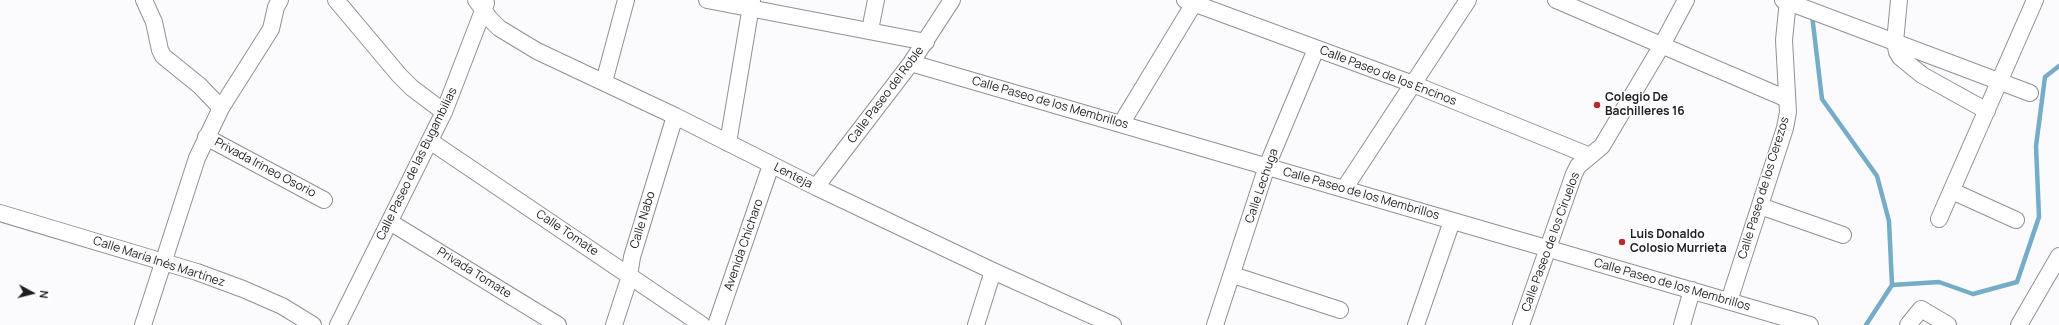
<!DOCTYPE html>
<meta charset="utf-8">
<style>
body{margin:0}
#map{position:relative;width:2059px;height:325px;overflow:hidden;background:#fbfbfe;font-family:Manrope,sans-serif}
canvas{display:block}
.north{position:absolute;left:12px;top:273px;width:40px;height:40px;-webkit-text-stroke:3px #fff;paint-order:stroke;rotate:97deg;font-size:11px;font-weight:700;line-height:16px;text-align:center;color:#1d1e21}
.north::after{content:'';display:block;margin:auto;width:14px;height:18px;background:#1d1e21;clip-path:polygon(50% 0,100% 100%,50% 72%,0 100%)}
</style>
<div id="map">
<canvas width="2059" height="325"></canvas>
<div class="north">N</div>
</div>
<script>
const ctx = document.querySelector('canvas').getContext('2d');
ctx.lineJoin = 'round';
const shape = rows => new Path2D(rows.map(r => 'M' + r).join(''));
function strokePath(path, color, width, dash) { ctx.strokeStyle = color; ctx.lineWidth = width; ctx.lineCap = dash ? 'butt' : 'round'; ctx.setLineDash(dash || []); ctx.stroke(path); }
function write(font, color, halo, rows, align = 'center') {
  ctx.font = font + ' Manrope,sans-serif'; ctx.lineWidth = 3; ctx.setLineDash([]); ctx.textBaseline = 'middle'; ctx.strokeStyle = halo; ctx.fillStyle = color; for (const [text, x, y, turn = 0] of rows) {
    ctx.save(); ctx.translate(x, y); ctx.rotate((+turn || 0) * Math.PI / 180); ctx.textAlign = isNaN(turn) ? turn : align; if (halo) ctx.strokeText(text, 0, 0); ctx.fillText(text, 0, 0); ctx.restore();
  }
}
const stream = shape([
 [1812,15,1822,99,1877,176,1889,221,1892,285],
 [1866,325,1892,285,1939,282,1973,294,2017,282,2039,217,2036,146,2045,77,2059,66]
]);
const minor = shape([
 [144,0,154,22,160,50,163,56,200,86,221,108],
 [336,0,399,75,412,88,444,112],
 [476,0,490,19,499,28,537,51,675,116,816,187,993,271,1113,325],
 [707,0,926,42],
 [1185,0,1413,84,1590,156],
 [1556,0,1787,99],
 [1783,0,2030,93],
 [1899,0,1895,42,1897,52,1900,57,1922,75,1987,111],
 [870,30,876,0],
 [911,63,1810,325],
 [604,82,626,0],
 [1121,124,1196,0],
 [206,137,324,200],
 [430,141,702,325],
 [728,143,752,0],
 [816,187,911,63,952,0],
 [1344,189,1468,0],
 [1952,191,2016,220],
 [1760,206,1843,235],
 [0,213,197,272,243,289,282,306,313,325],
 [1939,219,2035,0],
 [390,222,558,325],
 [1233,275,1340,310],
 [1729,301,1785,128,1788,112,1784,40,1788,0],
 [143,325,197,158,221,108,271,29,276,7,280,0],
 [338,325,444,112,486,3],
 [614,325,628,282,632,257,675,116],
 [716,325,771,165],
 [976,325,993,271],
 [1215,325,1267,166,1316,49],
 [1416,325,1452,221],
 [1521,325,1574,174,1578,166,1602,146,1662,45,1686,0],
 [1682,325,1692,290],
 [1908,325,1921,309,1948,325],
 [2019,325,2059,256]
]);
const markers = [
 [1597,105,4,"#ba2a2d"],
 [1622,242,4,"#ba2a2d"]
];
const streetNames = [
 ["Calle Paseo de los Encinos",1388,76,21],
 ["Calle Paseo del Roble",886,95,-53],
 ["Calle Paseo de los Membrillos",1050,103,16],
 ["Calle Paseo de las Bugambilias",417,164,-64],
 ["Privada Irineo Osorio",265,168,28],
 ["Lenteja",793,176,27],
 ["Calle Lechuga",1262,186,-71],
 ["Calle Paseo de los Cerezos",1764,188,-73],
 ["Calle Paseo de los Membrillos",1361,194,16],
 ["Calle Nabo",643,220,-73],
 ["Calle Tomate",567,233,34],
 ["Calle Paseo de los Ciruelos",1551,242,-70],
 ["Avenida Chícharo",744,245,-71],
 ["Calle María Inés Martínez",159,262,18],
 ["Privada Tomate",474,273,32],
 ["Calle Paseo de los Membrillos",1672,285,16]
];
const poiNames = [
 ["Colegio De",1605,98],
 ["Bachilleres 16",1605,112],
 ["Luis Donaldo",1630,235],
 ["Colosio Murrieta",1630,249]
];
strokePath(stream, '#75acc7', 4.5);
strokePath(minor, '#8f909a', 18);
strokePath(minor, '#fff', 16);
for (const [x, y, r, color] of markers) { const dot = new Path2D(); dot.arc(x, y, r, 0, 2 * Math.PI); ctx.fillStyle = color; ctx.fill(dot); strokePath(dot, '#fff', 1.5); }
write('12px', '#1d1e21', '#fff', streetNames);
write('bold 12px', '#1d1e21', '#fff', poiNames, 'left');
</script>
